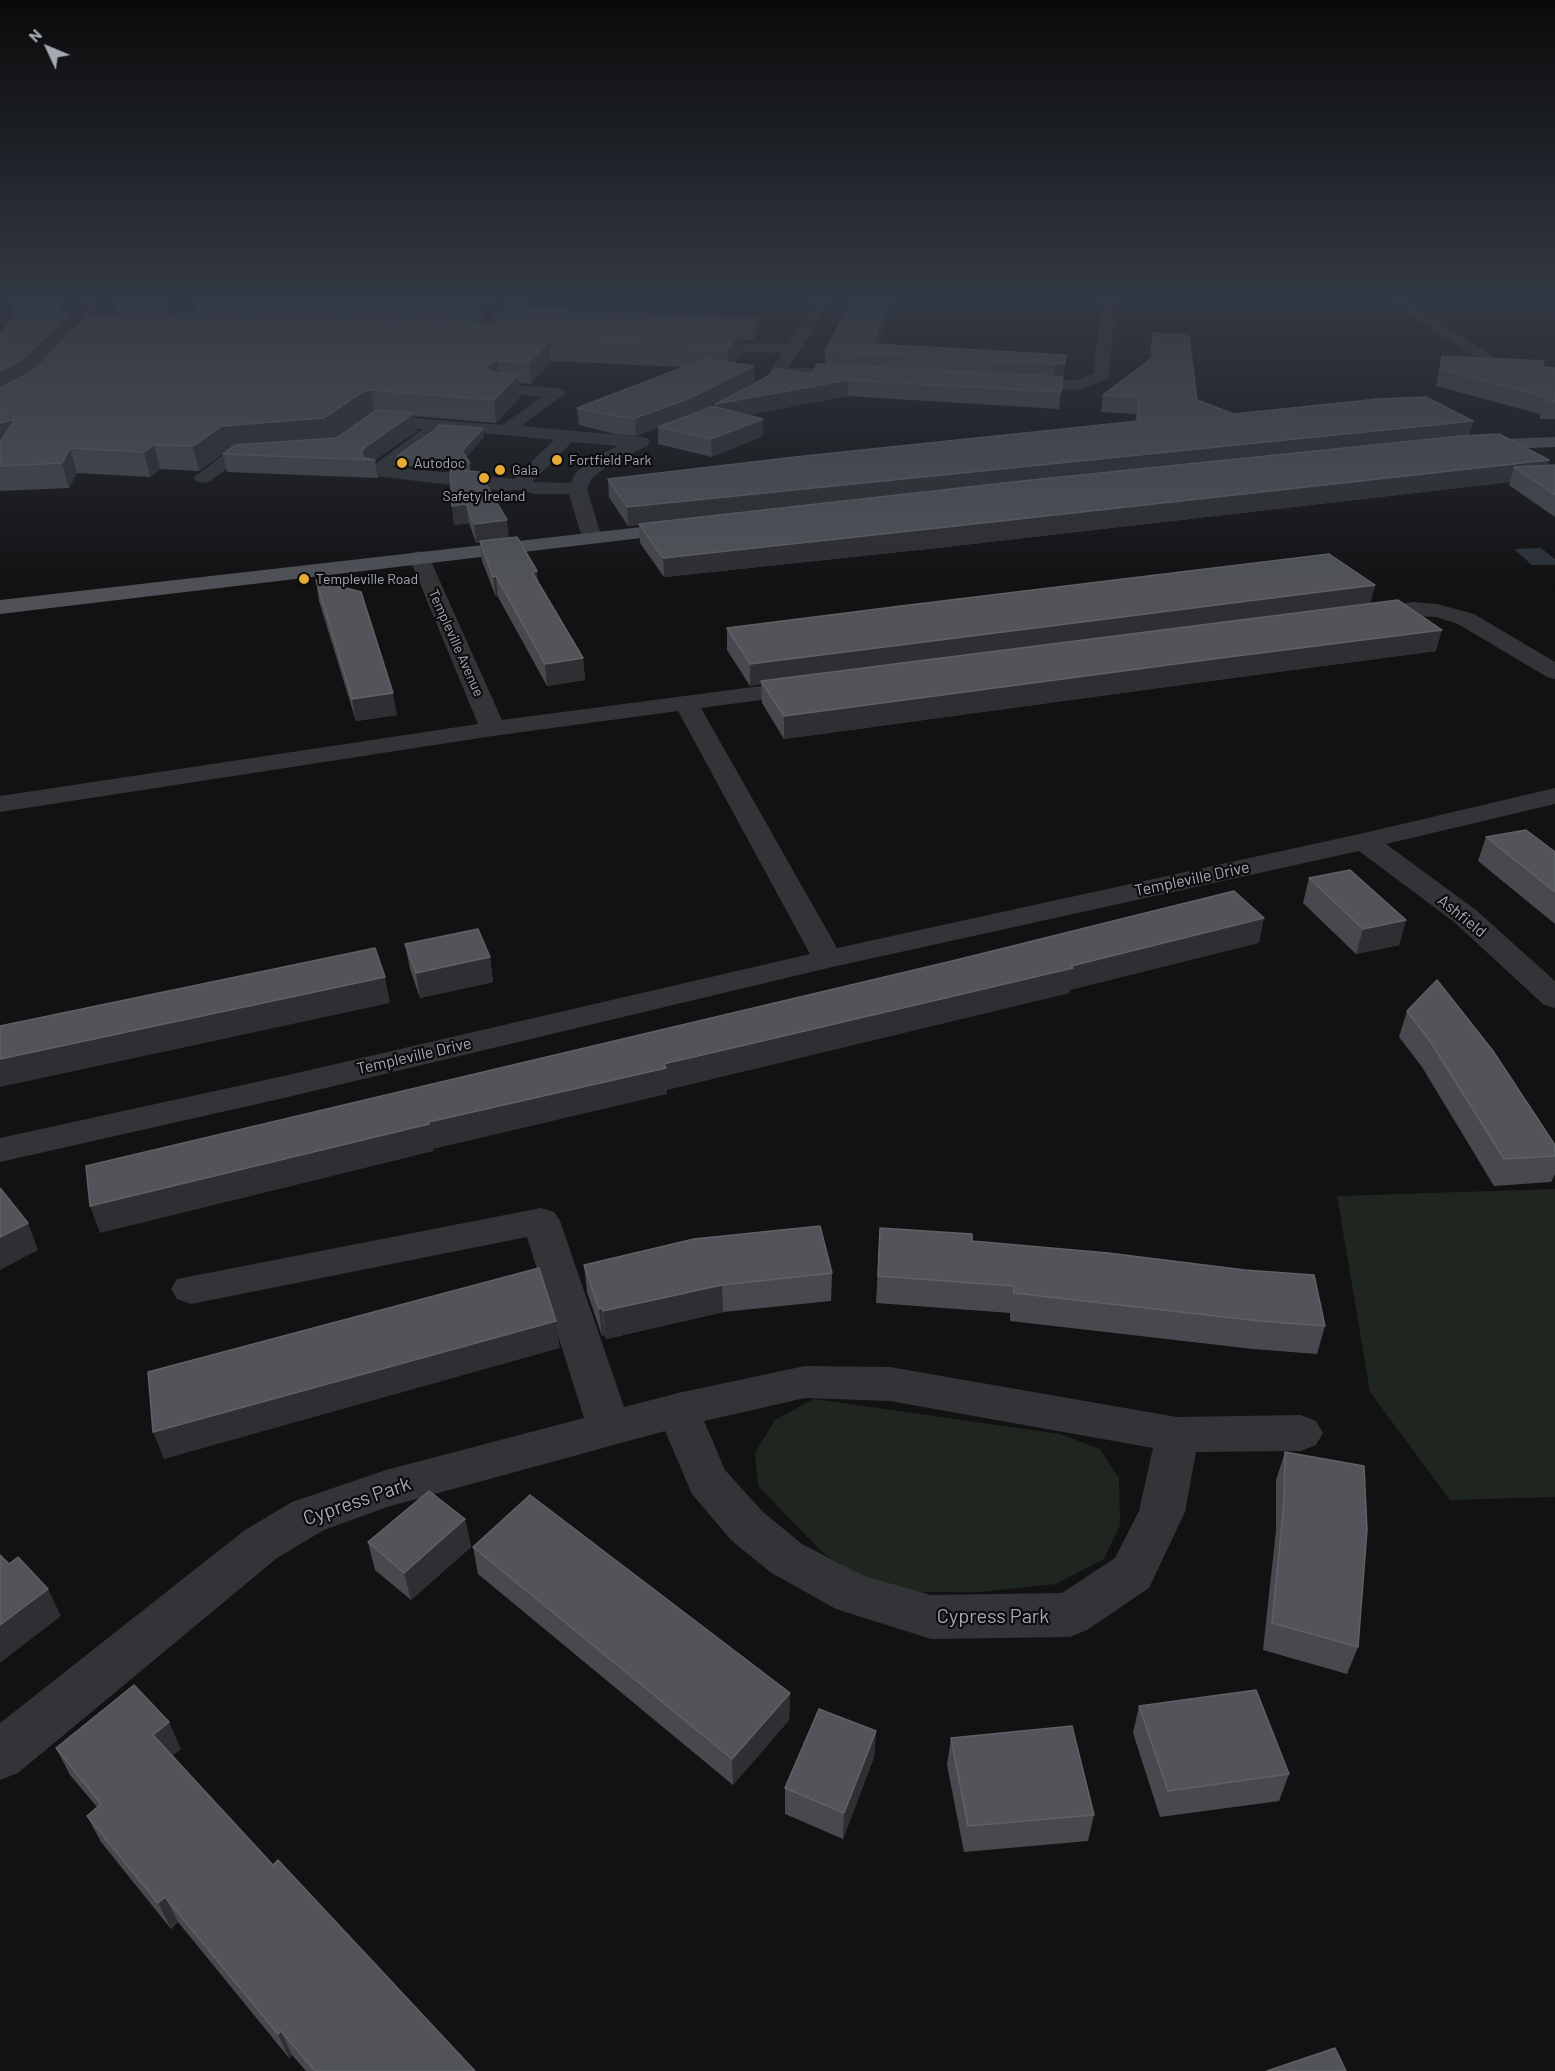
<!DOCTYPE html>
<style>
body{margin:0}
#map{position:relative;width:1555px;height:2071px;overflow:hidden;background:#121213;font-family:Barlow,sans-serif}
canvas{display:block}
.north{position:absolute;left:18px;top:18px;width:60px;height:60px;-webkit-text-stroke:4px #0d0d0e;paint-order:stroke;rotate:314deg;font-size:16px;font-weight:700;line-height:24px;text-align:center;color:#a4a9b3}
.north::after{content:'';display:block;margin:auto;width:21px;height:27px;background:#a4a9b3;clip-path:polygon(50% 0,100% 100%,50% 72%,0 100%)}
</style>
<div id="map">
<canvas width="1555" height="2071"></canvas>
<div class="north">N</div>
</div>
<script>
const ctx = document.querySelector('canvas').getContext('2d');
ctx.lineJoin = 'round';
function fillPath(path, color) { ctx.fillStyle = color; ctx.fill(path, 'evenodd'); }
const shape = rows => new Path2D(rows.map(r => 'M' + r).join(''));
function strokePath(path, color, width, dash) { ctx.strokeStyle = color; ctx.lineWidth = width; ctx.lineCap = dash ? 'butt' : 'round'; ctx.setLineDash(dash || []); ctx.stroke(path); }
function write(font, color, halo, rows, align = 'center') {
  ctx.font = font + ' Barlow,sans-serif'; ctx.lineWidth = 4.5; ctx.setLineDash([]); ctx.textBaseline = 'middle'; ctx.strokeStyle = halo; ctx.fillStyle = color; for (const [text, x, y, turn = 0] of rows) {
    ctx.save(); ctx.translate(x, y); ctx.rotate((+turn || 0) * Math.PI / 180); ctx.textAlign = isNaN(turn) ? turn : align; if (halo) ctx.strokeText(text, 0, 0); ctx.fillText(text, 0, 0); ctx.restore();
  }
}
const green = shape([
 [1555,1189,1555,1497,1450,1500,1370,1392,1337,1196],
 [814,1399,1060,1434,1100,1449,1119,1478,1120,1525,1104,1559,1056,1584,980,1592,908,1592,867,1580,823,1553,758,1486,755,1453,775,1420]
]);
const water = shape([
 [1541,548,1555,559,1555,565,1532,565,1514,549]
]);
const minor = shape([
 [83,298,97,298,91,335,74,356,40,390,0,412,0,400,28,384,64,350,79,331,83,298],
 [513,298,528,298,483,341,473,341,471,338,473,335,513,298],
 [816,298,830,298,806,341,788,367,857,371,863,373,865,376,863,379,778,376,770,371,783,353,696,350,689,346,696,342,789,344,816,298],
 [1102,298,1116,298,1109,377,1107,380,1076,390,1011,388,1009,385,1011,382,1017,380,1075,380,1093,374,1102,298],
 [1384,298,1401,298,1497,359,1494,362,1484,362,1384,298],
 [499,384,558,388,566,393,521,426,641,437,647,438,650,442,647,446,610,464,591,479,587,489,602,538,599,542,585,542,582,538,569,494,535,494,519,490,502,491,375,476,369,475,366,471,423,429,365,426,363,422,369,416,375,415,502,425,542,397,493,392,491,389,499,384],
 [437,430,505,435,554,440,514,479,392,467,436,436,439,432,437,430],
 [572,442,618,446,598,456,576,472,571,483,532,482,572,442],
 [268,448,274,449,277,453,274,457,238,461,210,481,203,483,196,481,194,477,227,452,268,448],
 [419,551,426,553,429,557,502,720,806,680,814,682,818,687,814,692,806,694,701,708,837,948,1364,833,1555,788,1555,804,1386,844,1476,910,1555,981,1555,1008,1544,1005,1454,922,1359,851,828,968,288,1097,0,1162,0,1138,288,1075,810,954,678,711,493,736,0,812,0,796,478,724,409,557,412,553,419,551],
 [1413,602,1437,604,1474,614,1555,662,1555,679,1547,677,1458,624,1436,617,1413,616,1366,622,1358,620,1355,615,1358,610,1366,608,1413,602],
 [541,1208,554,1212,560,1221,624,1407,678,1393,805,1366,890,1367,1177,1417,1301,1415,1316,1421,1323,1433,1316,1445,1301,1451,1196,1452,1185,1512,1149,1588,1087,1630,1070,1637,931,1639,836,1609,770,1572,731,1540,692,1494,665,1431,387,1507,324,1530,277,1558,18,1773,0,1780,0,1723,245,1530,292,1502,386,1470,584,1418,527,1237,191,1304,177,1299,171,1289,177,1279,541,1208],
 [805,1398,890,1401,1153,1448,1139,1511,1115,1558,1062,1593,931,1595,864,1576,802,1544,763,1512,725,1470,704,1421,805,1398]
]);
const major = shape([
 [1555,437,1555,447,1473,450,1467,449,1464,445,1467,441,1473,440,1555,437],
 [685,522,692,524,695,528,692,532,0,614,0,600,685,522]
]);
const wall = shape([
 [201,298,510,298,508,300,483,305,484,321,482,323,496,324,495,316,759,319,759,334,753,340,741,340,741,354,733,363,754,382,690,415,715,407,715,404,812,374,825,364,825,351,854,298,898,298,877,344,1066,355,1059,409,847,396,747,415,763,436,712,457,658,444,658,427,636,436,615,434,579,425,577,408,683,367,551,361,531,384,518,383,520,397,496,423,415,416,417,431,375,460,378,478,227,472,223,454,229,450,227,450,199,471,160,469,150,477,77,473,69,488,0,491,0,335,62,314,69,313,73,331,117,316,115,309,166,307,167,314,173,319,196,313,194,305],
 [371,413,336,438,334,438,368,414],
 [1153,333,1187,341,1197,400,1234,414,1473,421,1469,435,1547,465,1555,465,1555,517,1509,485,1510,482,946,547,664,577,640,543,639,525,628,526,609,497,608,479,1136,421,1136,414,1101,412,1103,395,1151,359,1150,349],
 [1442,356,1555,368,1555,419,1540,419,1540,414,1436,386],
 [483,428,484,437,466,457,470,463,470,471,509,538,538,581,583,658,585,680,547,686,498,597,496,597,482,561,480,543,476,543,469,523,454,525,452,506,450,470,398,465,397,456],
 [316,580,397,715,356,721,319,601],
 [1375,585,1370,604,1436,651,1217,680,784,739,762,703,761,684,750,686,727,650,727,628],
 [1486,837,1555,852,1555,924,1478,861],
 [1309,878,1406,920,1399,945,1356,954,1303,903],
 [405,944,490,957,493,982,420,998,410,969],
 [1407,1011,1555,1145,1555,1174,1551,1182,1494,1186,1422,1067,1399,1037],
 [880,1228,972,1241,1325,1326,1317,1354,1253,1349,1010,1321,1010,1313,876,1303],
 [584,1265,832,1273,831,1301,723,1312,606,1339,605,1335,602,1336,587,1292],
 [1285,1452,1358,1647,1347,1674,1263,1650,1276,1530,1276,1480],
 [465,1519,471,1547,411,1600,375,1570,368,1542],
 [473,1547,790,1693,789,1720,733,1785,478,1574],
 [1139,1706,1289,1774,1279,1801,1160,1817,1133,1733],
 [876,1731,874,1757,843,1839,785,1814,785,1788],
 [951,1738,1094,1815,1088,1841,964,1852,947,1765],
 [56,1748,181,1749,172,1755,273,1865,475,2071,306,2071,292,2055,289,2058,178,1922,171,1929,101,1842,87,1816,97,1807,70,1775]
]);
const shadedWall = shape([
 [445,298,510,298,508,300,447,313,448,320],
 [892,298,898,298,873,354,871,344],
 [483,305,484,321,474,331,472,314],
 [69,313,74,334,62,348,0,397,0,371],
 [759,319,759,334,753,340,753,325],
 [741,332,741,354,728,369,727,348],
 [550,340,551,361,531,384,529,362],
 [1066,355,1064,371,1059,409,1063,379,1053,380,1055,364],
 [497,360,499,382,487,368,487,365],
 [754,366,754,382,688,416,636,436,635,418],
 [518,375,520,397,496,423,494,400],
 [848,380,847,396,715,421,715,404],
 [371,390,375,413,368,414,328,442,227,450,199,471,193,446,222,426],
 [414,413,417,431,375,460,362,460,361,453,364,448],
 [15,419,0,449,0,423],
 [763,419,763,436,712,457,711,439],
 [1473,421,1468,438,628,526,627,507],
 [483,428,484,437,464,460,462,451],
 [154,445,160,469,150,477,144,452],
 [70,448,77,473,69,488,62,463],
 [1549,460,1544,478,1514,467,1510,482,946,547,664,577,663,558],
 [466,504,469,523,454,525,452,506],
 [507,520,509,539,476,543,474,524],
 [537,571,539,592,532,572],
 [496,576,498,597,496,597,493,577],
 [1375,585,1370,605,761,681,761,684,750,686,750,664],
 [1442,630,1436,651,1217,680,784,739,784,716,1221,658],
 [583,658,585,680,547,686,545,664],
 [393,693,397,715,356,721,352,699],
 [1264,918,1259,943,1070,990,1070,993,667,1090,667,1094,433,1149,434,1151,100,1233,90,1206],
 [1406,920,1399,945,1356,954,1363,929],
 [490,957,493,982,420,998,416,973],
 [385,977,390,1003,0,1087,0,1059],
 [28,1223,38,1250,0,1270,0,1237],
 [722,1285,723,1312,606,1339,603,1311],
 [602,1308,605,1335,602,1336,599,1309],
 [556,1321,560,1348,164,1459,153,1432],
 [465,1519,471,1547,411,1600,404,1573],
 [48,1589,61,1616,0,1663,0,1625],
 [790,1693,789,1720,733,1785,732,1759],
 [169,1722,181,1749,165,1761,153,1735],
 [876,1731,874,1757,843,1839,844,1813],
 [165,1897,178,1922,171,1929,158,1903],
 [281,2031,292,2055,289,2058,278,2034]
]);
const building = shape([
 [11,298,57,298,62,314,69,313,57,327,21,360,0,371,0,335,15,317,11,298],
 [117,298,162,298,166,307,115,309,117,298],
 [201,298,445,298,446,304,483,305,472,314,194,305,201,298],
 [854,298,892,298,871,344,1066,355,1065,363,1055,364,825,351,854,298],
 [504,307,759,319,753,325,495,316,504,307],
 [179,313,195,313,741,332,727,348,550,340,529,362,497,360,487,365,487,368,490,372,518,375,494,400,371,390,364,391,324,418,222,426,193,446,154,445,144,452,70,448,62,463,0,466,0,442,15,419,0,423,0,388,36,369,86,317,171,314,173,319,179,313],
 [1153,333,1186,335,1187,341,1189,336,1197,400,1234,414,1378,399,1426,397,1473,421,627,507,608,479,795,457,1139,421,1138,397,1103,395,1153,357,1153,333],
 [1442,356,1544,361,1543,367,1555,368,1555,402,1545,402,1545,397,1440,369,1442,356],
 [705,359,754,366,688,399,635,418,614,416,577,408,705,359],
 [817,364,1063,377,1061,392,848,380,715,404,765,378,776,369,812,374,817,364],
 [711,406,763,419,711,439,658,427,701,411,711,406],
 [376,410,414,413,364,448,361,453,364,458,375,460,223,454,235,445,336,438,376,410],
 [438,425,483,428,462,451,470,463,397,456,436,429,438,425],
 [1499,434,1549,460,947,527,663,558,639,524,1022,481,1461,436,1499,434],
 [1555,465,1555,495,1514,467,1555,465],
 [450,469,479,472,507,520,474,524,466,504,452,506,450,469],
 [517,537,537,571,532,572,583,658,545,664,496,576,493,577,480,541,517,537],
 [1329,554,1375,585,750,664,727,628,901,606,1329,554],
 [316,580,361,592,393,693,352,699,316,580],
 [1398,600,1442,630,1221,658,784,716,761,681,1398,600],
 [1526,830,1555,852,1555,892,1486,837,1526,830],
 [1350,870,1406,920,1363,929,1309,878,1350,870],
 [1234,891,1264,918,1071,966,1073,968,664,1064,666,1068,429,1122,429,1124,90,1206,86,1166,952,961,1234,891],
 [478,929,490,957,416,973,405,944,478,929],
 [375,948,385,977,0,1059,0,1026,375,948],
 [1437,980,1493,1051,1555,1145,1555,1156,1504,1159,1430,1041,1407,1011,1437,980],
 [0,1188,28,1223,0,1237,0,1188],
 [820,1226,832,1273,722,1285,603,1311,602,1308,599,1309,584,1265,694,1239,820,1226],
 [880,1228,972,1234,972,1241,1108,1253,1245,1270,1314,1275,1325,1326,1260,1321,1014,1293,1014,1286,878,1276,880,1228],
 [539,1268,556,1321,153,1432,148,1372,539,1268],
 [1285,1452,1364,1466,1367,1530,1358,1647,1272,1623,1284,1503,1285,1452],
 [429,1491,465,1519,404,1573,368,1542,429,1491],
 [530,1495,790,1693,732,1759,473,1547,530,1495],
 [0,1555,9,1564,18,1557,48,1589,0,1625,0,1555],
 [134,1685,169,1722,153,1735,273,1865,278,1860,475,2071,315,2071,281,2031,278,2034,165,1897,158,1903,87,1816,101,1804,56,1748,134,1685],
 [1256,1690,1289,1774,1168,1791,1139,1706,1256,1690],
 [819,1709,876,1731,844,1813,785,1788,819,1709],
 [1072,1726,1094,1815,968,1826,951,1738,1072,1726],
 [1335,2048,1346,2071,1267,2071,1335,2048]
]);
const markers = [
 [557,460,6,"#e6aa37"],
 [402,463,6,"#e6aa37"],
 [500,470,6,"#e6aa37"],
 [484,478,6,"#e6aa37"],
 [304,579,6,"#e6aa37"]
];
const farPoinames = [
 ["Fortfield Park",569,460],
 ["Autodoc",414,463],
 ["Gala",512,470],
 ["Safety Ireland",484,496,"center"],
 ["Templeville Road",316,579]
];
const farStreetnames = [
 ["Templeville Avenue",456,643,66]
];
const streetNames = [
 ["Templeville Drive",1192,879,-12],
 ["Ashfield",1462,916,39],
 ["Templeville Drive",414,1056,-13]
];
const nearStreetnames = [
 ["Cypress Park",357,1501,-19],
 ["Cypress Park",993,1616]
];
fillPath(green, '#1e261f');
fillPath(water, '#2b3238');
fillPath(minor, '#333438');
fillPath(major, '#4f5157');
fillPath(wall, '#48494e');
fillPath(shadedWall, '#2e2f32');
fillPath(building, '#525459');
strokePath(building, '#5f6167', 1.5);
const sky = ctx.createLinearGradient(0, 0, 0, 588);
sky.addColorStop(0, '#0a0a0a');
sky.addColorStop(0.51, '#333944');
sky.addColorStop(1, '#33394400');
ctx.fillStyle = sky;
ctx.fillRect(0, 0, 1555, 588);
for (const [x, y, r, color] of markers) { const dot = new Path2D(); dot.arc(x, y, r, 0, 2 * Math.PI); ctx.fillStyle = color; ctx.fill(dot); strokePath(dot, '#0d0d0e', 2); }
write('14px', '#a4a9b3', '#0d0d0e', farPoinames, 'left');
write('14px', '#a4a9b3', '#0d0d0e', farStreetnames);
write('16px', '#a4a9b3', '#0d0d0e', streetNames);
write('20px', '#a4a9b3', '#0d0d0e', nearStreetnames);
</script>
